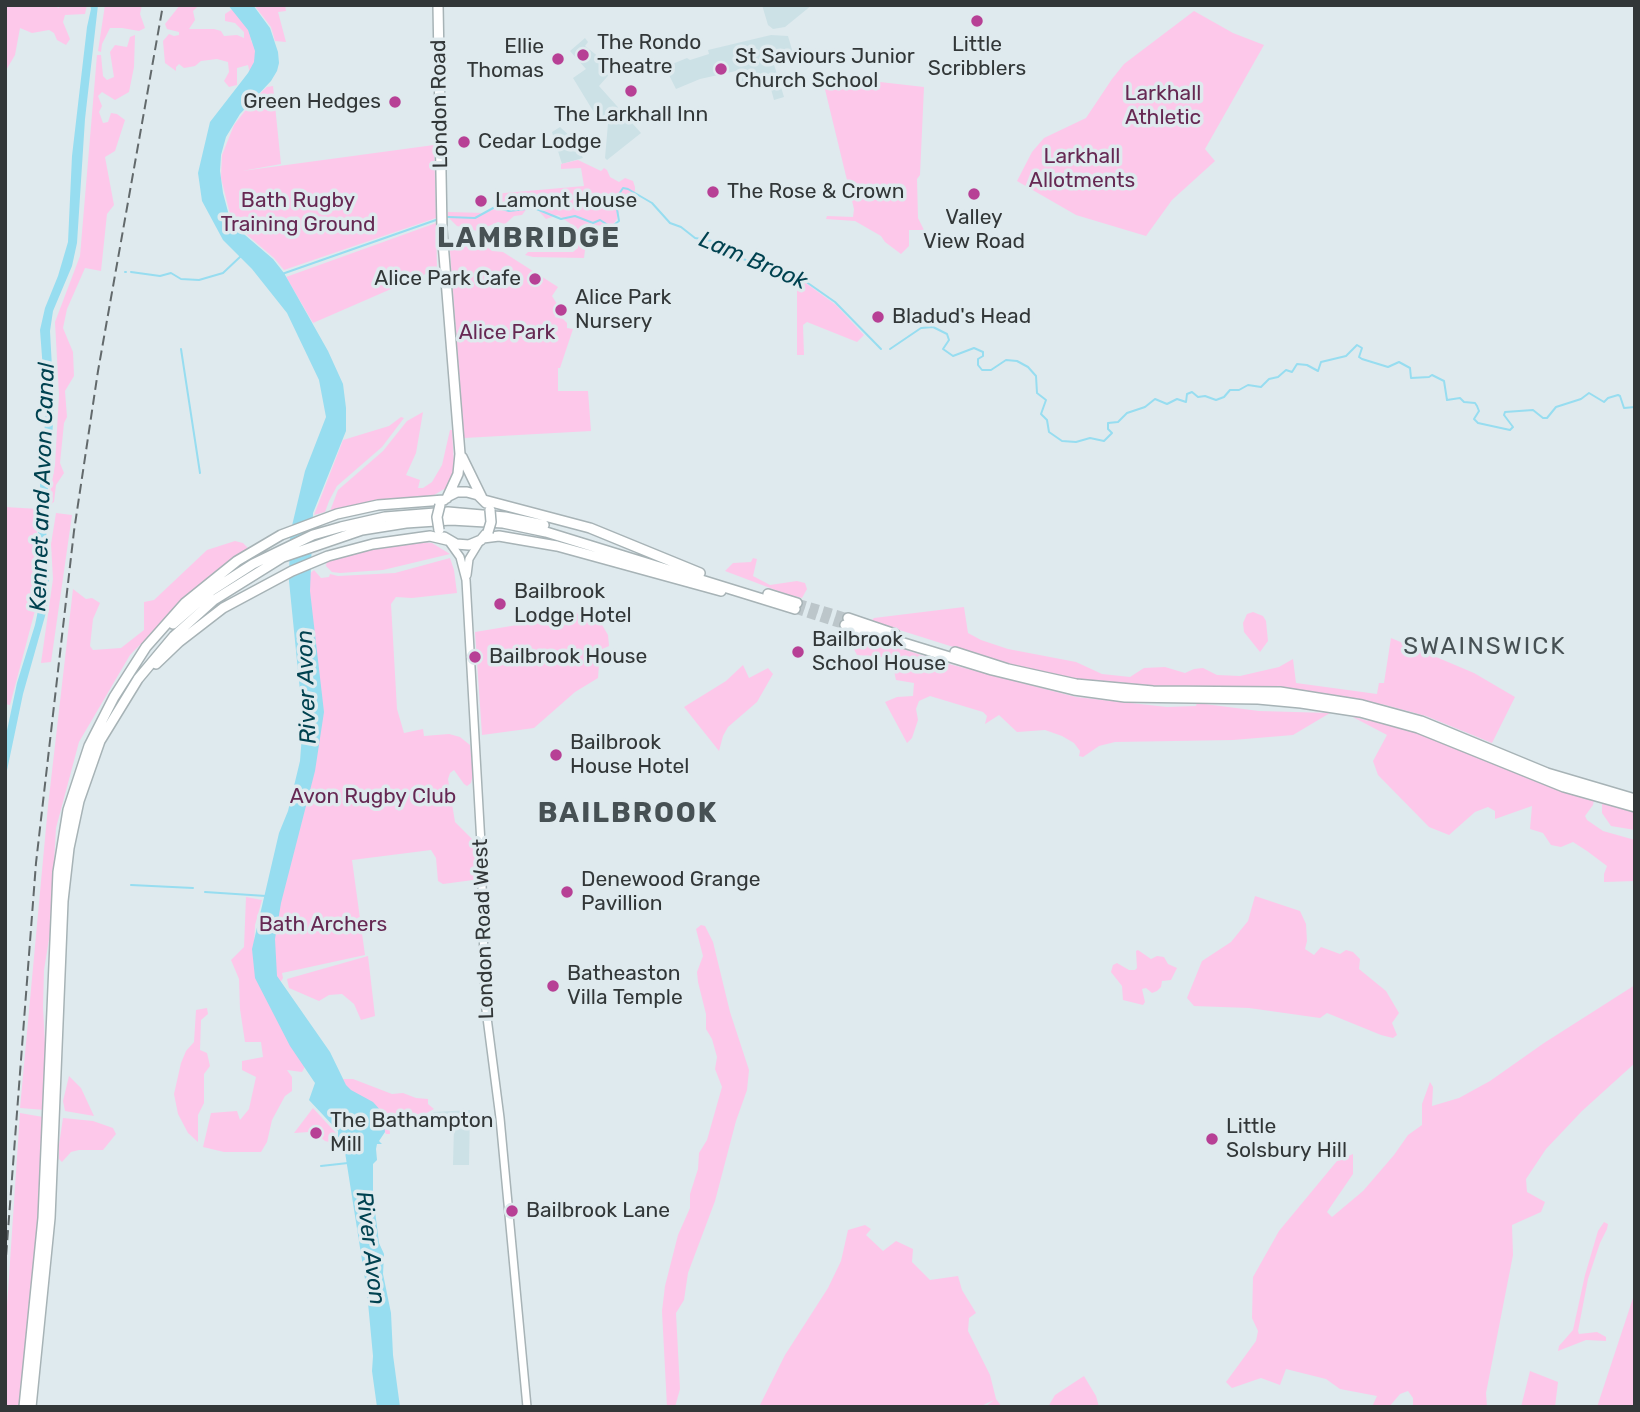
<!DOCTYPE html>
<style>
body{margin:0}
#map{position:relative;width:1640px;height:1412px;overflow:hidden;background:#dfeaee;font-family:Rubik,sans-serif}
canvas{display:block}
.frame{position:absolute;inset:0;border:7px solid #323738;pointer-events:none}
</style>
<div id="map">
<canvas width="1640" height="1412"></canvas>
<div class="frame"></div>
</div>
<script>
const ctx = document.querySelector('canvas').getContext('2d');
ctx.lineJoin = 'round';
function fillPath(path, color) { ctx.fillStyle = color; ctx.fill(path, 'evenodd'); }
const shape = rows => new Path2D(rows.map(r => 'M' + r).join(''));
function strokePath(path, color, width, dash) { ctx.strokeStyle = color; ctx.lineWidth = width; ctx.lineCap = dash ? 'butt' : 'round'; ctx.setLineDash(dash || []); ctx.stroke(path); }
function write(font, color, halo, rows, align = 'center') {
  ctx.font = font + ' Rubik,sans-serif'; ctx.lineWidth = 7; ctx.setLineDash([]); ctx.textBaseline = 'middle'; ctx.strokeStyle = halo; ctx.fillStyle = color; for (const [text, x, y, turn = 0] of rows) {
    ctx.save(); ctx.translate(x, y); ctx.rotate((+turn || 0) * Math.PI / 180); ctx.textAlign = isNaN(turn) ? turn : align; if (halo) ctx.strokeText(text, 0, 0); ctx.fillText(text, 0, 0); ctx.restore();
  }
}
const built = shape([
 [762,5,812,5,785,27,773,29,768,25],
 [771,35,788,36,793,53,772,58,784,97,774,100,768,78,741,87,736,71,700,79,676,89,665,67,687,58,690,60,709,54,708,50],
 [585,38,588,42,585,46,614,69,599,86,641,133,607,160,605,158,609,112,598,119,573,78,586,69,570,51],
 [560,127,573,139,583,158,562,164,552,132],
 [470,1110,469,1165,453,1165,454,1126,413,1126,434,1112]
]);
const green = shape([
 [5,5,52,5,59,8,59,5,87,5,85,14,65,15,63,22,70,39,66,45,57,40,54,33,49,30,32,33,20,28,15,55,5,72],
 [105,5,142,5,140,14,145,28,139,31,122,28,110,28,102,44,101,52,98,51],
 [180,5,199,5,193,11,195,20,189,29,214,29,221,31,224,36,237,35,244,38,244,32,235,23,225,21,225,14,234,8,254,35,251,41,255,46,256,57,250,73,248,65,237,68,237,85,229,87,224,81,229,72,228,62,217,59,201,61,195,66,184,68,179,64,176,67,176,71,165,63,163,41,169,34,174,36,179,35,179,32,167,29,165,24],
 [254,5,285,5,286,11,278,12,286,42,275,41,271,27],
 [1194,11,1233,33,1264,45,1205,149,1215,161,1172,200,1146,236,1076,215,1017,181,1032,152,1044,138,1086,118,1112,79,1124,64],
 [135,35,134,67,129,92,115,100,102,92,98,96,102,106,99,112,103,123,108,122,111,113,117,114,125,120,115,151,105,157,114,205,107,214,101,271,85,268,67,309,63,328,73,352,74,376,65,391,67,417,64,423,60,463,64,473,56,485,54,502,48,505,55,465,59,395,55,322,80,256,97,55,101,55,103,76,107,80,114,77,110,52,115,45,127,47,130,37],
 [827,76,924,87,920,175,917,179,918,218,924,230,909,230,909,246,901,254,885,242,881,236,855,221,826,219,827,216,853,217,854,209,822,77],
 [273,86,281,164,242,171,434,145,436,218,284,270,274,258,232,222,221,178,222,155,234,125,255,98,267,87],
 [578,160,601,171,604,168,607,170,610,177,619,182,625,178,633,181,635,187,635,194,621,202,617,219,612,226,588,225,584,258,533,257,525,255,528,252,573,252,578,248,579,235,575,227,558,215,546,219,536,208,528,207,522,215,514,216,505,224,498,222,477,231,457,226,448,217,448,212,485,213,497,208,498,206,494,206,493,194,584,186,581,168,561,169,561,164],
 [436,223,437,269,313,323,286,277],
 [466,239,482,243,492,251,503,252,558,287,552,296,557,304,555,317,563,319,567,323,567,328,573,329,560,368,558,368,558,391,588,391,591,431,464,438,450,251,453,243,465,246],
 [803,281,836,305,864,335,857,342,807,322,803,325,804,355,797,355,797,291],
 [423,412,416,453,406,475,420,480,418,488,423,488,432,482,442,465,450,430,452,430,454,465,453,475,446,488,434,495,363,504,330,511,338,490,383,451,407,421],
 [401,417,404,418,382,447,337,486,329,501,325,512,314,515,343,440,389,426],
 [5,507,39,509,37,524,37,603,10,705,5,704],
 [56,513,72,515,51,662,41,663,53,579,51,544],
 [235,541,243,543,249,549,196,588,130,655,79,742,56,828,50,933,44,970,43,1007,47,1082,45,1110,20,1108,48,806,73,589,86,599,92,598,100,603,93,619,90,646,93,650,121,648,144,630,144,602,154,600,207,550],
 [420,542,432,543,450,554,383,570,340,573,332,572,326,566,327,560,342,556,377,548],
 [450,558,454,570,457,593,412,598,396,597,391,604,397,709,404,733,423,729,424,736,449,734,460,737,470,745,473,774,471,783,467,786,464,784,454,770,450,773,448,779,455,822,473,840,478,870,473,880,443,884,438,881,436,858,431,850,352,860,365,955,282,973,283,978,278,986,270,961,278,910,307,797,305,578,314,570,321,578,329,577,330,574,338,576,395,573],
 [753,558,757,559,753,576,770,585,797,581,805,583,807,589,802,598,786,594,725,571,733,563,751,562],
 [964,607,968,633,981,640,1008,649,1076,662,1102,674,1130,677,1144,668,1165,667,1185,673,1194,669,1203,668,1217,675,1240,676,1279,667,1293,659,1296,683,1377,694,1379,683,1384,683,1391,638,1474,673,1515,697,1492,743,1426,716,1381,704,1381,706,1245,688,1145,686,1080,680,1007,664,871,621,874,618],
 [569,612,598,618,608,635,609,646,600,650,598,678,575,692,534,728,482,735,475,632,535,622,548,616],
 [1253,612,1263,616,1266,621,1268,641,1260,652,1244,632,1243,623,1247,614],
 [844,630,949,664,1076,697,1167,707,1196,706,1197,703,1259,711,1330,713,1293,735,1233,740,1115,742,1099,746,1083,757,1079,756,1080,751,1074,743,1062,736,1045,730,1017,732,999,715,985,724,987,716,983,712,930,696,919,701,916,709,918,720,912,738,907,743,885,702,897,697,913,696,914,683,896,680,892,662,885,657,857,655],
 [743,665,749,678,768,668,773,674,757,702,728,727,723,736,719,751,684,707,726,681],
 [1349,715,1368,721,1369,719,1444,741,1538,782,1594,799,1593,805,1585,816,1587,820,1603,831,1635,840,1635,881,1604,882,1604,874,1607,866,1587,851,1573,842,1561,847,1551,845,1543,833,1530,829,1532,806,1495,819,1495,811,1488,807,1475,812,1449,835,1429,827,1378,775,1373,761,1387,735],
 [1602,802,1635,810,1635,830,1611,826,1602,813],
 [1255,896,1300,911,1306,924,1307,941,1305,949,1314,955,1321,947,1340,954,1346,950,1353,952,1360,959,1359,969,1386,991,1399,1013,1392,1023,1397,1035,1393,1038,1381,1035,1327,1013,1320,1018,1249,1008,1194,1006,1187,998,1202,961,1231,942,1248,921],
 [246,897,262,900,255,925,254,947,306,1065,302,1072,287,1070,292,1077,292,1091,285,1096,272,1120,267,1142,261,1152,224,1152,203,1147,211,1113,237,1111,240,1120,249,1109,256,1077,242,1070,242,1061,263,1057,261,1042,245,1042,240,1009,239,979,231,960,244,947],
 [701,925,705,926,713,942,730,1012,749,1070,747,1090,736,1121,715,1201,688,1273,684,1300,676,1313,680,1389,675,1407,667,1407,662,1311,665,1286,678,1235,690,1208,690,1194,698,1169,699,1153,707,1140,722,1087,715,1069,717,1057,712,1039,706,1029,706,1014,698,982,697,972,703,956,696,929],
 [1138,950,1151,959,1157,956,1164,957,1168,964,1177,968,1171,980,1162,981,1161,987,1157,991,1152,993,1146,988,1142,989,1145,1002,1143,1005,1123,1000,1122,986,1111,972,1113,965,1117,963,1129,970,1135,970,1137,968,1136,951],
 [368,956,375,1016,361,1020,354,1004,342,994,329,995,319,1001,289,988,287,979],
 [1635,985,1635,1063,1582,1111,1546,1149,1526,1179,1527,1192,1545,1202,1541,1212,1512,1225,1513,1255,1486,1393,1487,1407,1413,1407,1413,1398,1408,1391,1400,1394,1389,1407,1372,1407,1377,1396,1340,1389,1326,1379,1286,1369,1280,1385,1261,1378,1232,1388,1226,1382,1256,1341,1258,1331,1252,1318,1253,1277,1279,1231,1337,1161,1353,1154,1353,1174,1327,1212,1332,1217,1363,1191,1394,1155,1408,1135,1422,1125,1422,1104,1430,1082,1433,1087,1432,1106,1459,1098,1490,1081,1544,1043],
 [207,1008,208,1014,201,1020,200,1050,207,1053,210,1066,204,1074,204,1103,198,1115,198,1142,188,1133,178,1114,174,1094,181,1063,186,1051,194,1042,196,1010],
 [69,1076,81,1088,94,1116,65,1111,63,1101],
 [343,1079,353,1079,392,1094,403,1093,416,1098,428,1099,428,1104,434,1109,421,1116,416,1114,401,1130,393,1124,389,1125,390,1134,386,1134,383,1128,348,1093],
 [313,1108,336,1133,342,1145,325,1141,318,1135,310,1135,309,1132,294,1133],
 [20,1113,43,1117,40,1197,19,1407,5,1407,5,1336],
 [63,1118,93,1121,113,1128,116,1134,103,1150,79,1150,71,1152,62,1162,59,1159,59,1145],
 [1604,1222,1608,1224,1607,1229,1600,1243,1588,1279,1578,1331,1579,1334,1597,1332,1606,1337,1606,1341,1586,1340,1558,1351,1559,1346,1573,1330,1585,1275,1598,1231],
 [865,1225,871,1229,866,1235,883,1251,896,1241,913,1249,912,1262,930,1280,958,1276,962,1290,976,1313,969,1318,968,1331,990,1375,996,1399,1002,1407,985,1407,994,1400,979,1407,759,1407,785,1355,828,1288,841,1261,848,1230],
 [1635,1292,1635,1407,1597,1407],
 [1530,1371,1558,1382,1555,1407,1521,1407],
 [1084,1376,1096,1396,1099,1407,1048,1407,1055,1395]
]);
const water = shape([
 [90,5,98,5,85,119,77,243,72,266,53,311,50,331,54,405,50,474,45,510,49,582,47,609,23,694,5,780,5,740,17,683,35,625,40,601,38,532,42,503,40,486,46,410,40,330,45,308,58,276,68,242,72,156,87,27,91,9],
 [228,5,253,5,270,28,278,52,279,63,277,71,271,81,240,114,226,137,221,155,220,171,223,193,231,223,273,259,284,273,328,351,343,384,346,408,346,431,313,513,310,591,324,712,315,771,281,903,275,939,277,976,330,1052,346,1085,351,1090,373,1102,383,1113,385,1132,379,1141,382,1144,377,1144,376,1149,377,1160,373,1164,373,1195,379,1243,384,1254,383,1274,391,1313,393,1355,400,1407,377,1407,372,1371,373,1356,367,1292,344,1146,338,1138,338,1131,309,1100,315,1083,290,1046,255,978,252,949,279,833,288,811,300,761,303,721,289,581,290,534,305,471,326,417,319,380,287,313,252,269,223,240,202,201,198,173,210,122,248,73,254,62,255,51,248,30]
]);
const stream = shape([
 [448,217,475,218,495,207,509,211,534,208,561,219,575,216,593,223,600,220,611,227,619,221,616,203,619,194,623,188,628,189,652,203,670,223,681,227,695,238,712,241,733,255,779,273,795,274,835,302,881,349],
 [125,272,126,272],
 [131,272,160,276,171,273,181,279,199,280,223,273,241,256],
 [282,274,436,220],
 [181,349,200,473],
 [890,349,921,328,933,327,947,334,949,340,943,349,953,356,974,348,983,352,983,356,978,359,978,365,982,370,991,370,1006,360,1017,361,1028,367,1036,376,1037,393,1046,400,1041,414,1047,420,1049,432,1062,441,1076,442,1090,438,1104,441,1112,433,1108,429,1108,423,1118,422,1127,413,1145,407,1155,399,1167,404,1177,399,1186,402,1187,394,1192,392,1198,397,1205,396,1216,400,1224,397,1230,390,1239,390,1248,385,1261,387,1269,379,1278,377,1286,370,1292,372,1297,364,1307,365,1318,371,1321,362,1346,356,1357,345,1362,348,1359,357,1362,359,1388,367,1399,362,1410,368,1411,378,1429,377,1432,375,1444,381,1447,400,1460,398,1464,402,1475,403,1477,406,1479,411,1474,419,1478,423,1510,430,1513,427,1504,415,1505,412,1533,410,1543,418,1547,418,1556,407,1581,399,1589,393,1604,402,1608,398,1618,395,1620,396,1624,408,1635,407],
 [131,885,193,888],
 [205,892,266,896],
 [321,1166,348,1163]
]);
const highwayTunnel = shape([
 [797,603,848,618],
 [795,609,845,625]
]);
const secondary = shape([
 [450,543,460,557,466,580,481,844,485,1002,500,1118,527,1407],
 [467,575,469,559,480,541]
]);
const highway = shape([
 [438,5,442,230,460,454,458,474,447,498],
 [462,457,482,498],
 [449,496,457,492,467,492,478,495,486,503],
 [484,500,590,528,700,573],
 [444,537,456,544,469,545,481,540,486,534],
 [483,538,499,536,557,546,721,591],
 [768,594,797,603],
 [848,618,895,634],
 [173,624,211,591,253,564,313,535,341,527,385,517,448,512,505,517,544,525],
 [845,625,992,670,1074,690,1125,697,1258,699,1301,703,1360,712,1418,728,1564,787,1635,807],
 [955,652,1008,669,1076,684,1153,691,1280,692,1362,705,1421,721,1547,773,1635,799],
 [156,664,179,642,223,608,292,571,328,556,373,544,430,536,447,540],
 [24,1407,43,1218,58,872,68,810,89,746,114,697,146,647,185,603,237,561,281,535,337,514,378,505,444,500],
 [31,1407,50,1218,63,901,69,848,79,801,100,741,138,679,174,636,214,600,283,557,362,530,406,523,451,520,503,523,546,532,795,609]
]);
const rail = shape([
 [5,1270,36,863,74,531,98,371,163,5]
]);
const highwayBridge = shape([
 [439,530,437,517,440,505],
 [488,532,491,522,490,510]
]);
const markers = [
 [977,21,7,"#b74095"],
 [583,55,7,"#b74095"],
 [558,59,7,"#b74095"],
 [721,69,7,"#b74095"],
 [631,91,7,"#b74095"],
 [395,102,7,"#b74095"],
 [464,142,7,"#b74095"],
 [713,192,7,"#b74095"],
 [974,194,7,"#b74095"],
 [481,201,7,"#b74095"],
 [535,279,7,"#b74095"],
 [561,310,7,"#b74095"],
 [878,317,7,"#b74095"],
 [500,604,7,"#b74095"],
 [798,652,7,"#b74095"],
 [475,657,7,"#b74095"],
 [556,755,7,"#b74095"],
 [567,892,7,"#b74095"],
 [553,986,7,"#b74095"],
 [316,1133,7,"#b74095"],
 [1212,1139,7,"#b74095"],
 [512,1211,7,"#b74095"]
];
const poiNames = [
 ["The Rondo",597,43],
 ["Theatre",597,67],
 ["Little",977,45,"center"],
 ["Scribblers",977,69,"center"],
 ["Ellie",544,47,"right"],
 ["Thomas",544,71,"right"],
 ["St Saviours Junior",735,57],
 ["Church School",735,81],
 ["Green Hedges",381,102,"right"],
 ["The Larkhall Inn",631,115,"center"],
 ["Cedar Lodge",478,142],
 ["The Rose & Crown",727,192],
 ["Lamont House",495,201],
 ["Valley",974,218,"center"],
 ["View Road",974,242,"center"],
 ["Alice Park Cafe",521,279,"right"],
 ["Alice Park",575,298],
 ["Nursery",575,322],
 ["Bladud's Head",892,317],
 ["Bailbrook",514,592],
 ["Lodge Hotel",514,616],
 ["Bailbrook",812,640],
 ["School House",812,664],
 ["Bailbrook House",489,657],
 ["Bailbrook",570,743],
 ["House Hotel",570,767],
 ["Denewood Grange",581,880],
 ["Pavillion",581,904],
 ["Batheaston",567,974],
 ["Villa Temple",567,998],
 ["The Bathampton",330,1121],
 ["Mill",330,1145],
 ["Little",1226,1127],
 ["Solsbury Hill",1226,1151],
 ["Bailbrook Lane",526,1211]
];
const parkNames = [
 ["Larkhall",1163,94],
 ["Athletic",1163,118],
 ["Larkhall",1082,157],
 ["Allotments",1082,181],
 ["Bath Rugby",298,201],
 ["Training Ground",298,225],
 ["Alice Park",507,333],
 ["Avon Rugby Club",373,797],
 ["Bath Archers",323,925]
];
const streetNames = [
 ["London Road",440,104,-91],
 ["London Road West",484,929,-92]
];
const waterNames = [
 ["Lam Brook",753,261,23],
 ["Kennet and Avon Canal",43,487,-88],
 ["River Avon",307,687,-92],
 ["River Avon",370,1248,83]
];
const quarterNames = [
 ["SWAINSWICK",1485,647]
];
const districtNames = [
 ["LAMBRIDGE",529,239],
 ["BAILBROOK",628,814]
];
fillPath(built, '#cce1e6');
fillPath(green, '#fdc8ea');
fillPath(water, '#97ddf0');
strokePath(stream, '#97ddf0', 2);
strokePath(highwayTunnel, '#bcc6ca', 9, [9, 4.5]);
strokePath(secondary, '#a7b3b6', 10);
strokePath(highway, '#a7b3b6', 12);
strokePath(secondary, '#fff', 7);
strokePath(highway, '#fff', 9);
strokePath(rail, '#62696b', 2, [10, 5]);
strokePath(highwayBridge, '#a7b3b6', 12, []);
strokePath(highwayBridge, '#fff', 9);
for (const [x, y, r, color] of markers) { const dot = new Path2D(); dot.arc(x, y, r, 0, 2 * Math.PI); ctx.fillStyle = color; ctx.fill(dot); strokePath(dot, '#dfeaee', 2.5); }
write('21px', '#323738', '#dfeaee', poiNames, 'left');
write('21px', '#662853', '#dfeaee', parkNames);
write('21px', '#323738', '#dfeaee', streetNames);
write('italic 23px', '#004250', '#dfeaee', waterNames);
ctx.letterSpacing = '2px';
write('24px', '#475154', '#dfeaee', quarterNames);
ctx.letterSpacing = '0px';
ctx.letterSpacing = '2px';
write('bold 28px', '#475154', '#dfeaee', districtNames);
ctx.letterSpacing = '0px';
</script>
